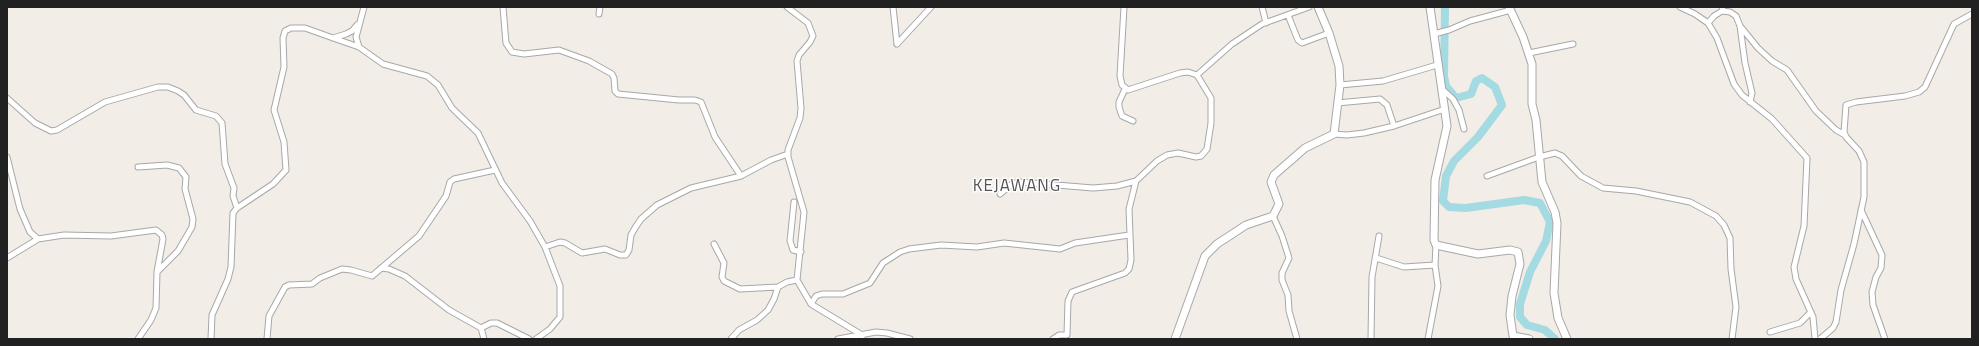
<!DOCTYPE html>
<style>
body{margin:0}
#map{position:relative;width:1979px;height:346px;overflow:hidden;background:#f2ede7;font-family:"Titillium Web",sans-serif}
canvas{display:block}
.frame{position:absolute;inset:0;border:8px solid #212121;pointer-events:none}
</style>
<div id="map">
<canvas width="1979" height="346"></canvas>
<div class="frame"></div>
</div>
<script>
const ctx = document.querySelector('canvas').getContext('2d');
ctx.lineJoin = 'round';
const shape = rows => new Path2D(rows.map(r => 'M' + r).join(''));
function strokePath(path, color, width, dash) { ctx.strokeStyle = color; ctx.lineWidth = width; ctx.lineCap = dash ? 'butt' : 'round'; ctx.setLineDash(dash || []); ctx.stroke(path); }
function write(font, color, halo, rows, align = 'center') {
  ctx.font = font + ' "Titillium Web",sans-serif'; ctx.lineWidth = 3; ctx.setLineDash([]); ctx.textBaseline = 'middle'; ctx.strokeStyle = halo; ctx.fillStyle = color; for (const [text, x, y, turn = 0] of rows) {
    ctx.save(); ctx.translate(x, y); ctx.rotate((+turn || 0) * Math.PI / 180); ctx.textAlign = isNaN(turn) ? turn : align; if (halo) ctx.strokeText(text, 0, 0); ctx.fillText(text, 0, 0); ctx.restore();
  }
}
const river = shape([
 [1445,7,1444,76,1446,86,1456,98,1471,94,1476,81,1482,78,1495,87,1502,105,1478,137,1454,161,1446,176,1443,201,1449,207,1466,208,1524,200,1540,203,1550,222,1546,241,1530,272,1520,304,1520,317,1527,325,1545,330,1555,339]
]);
const minor = shape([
 [503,7,506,43,512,52,524,54,559,50,589,61,612,74,614,78,615,91,618,94,679,100,695,100,701,102,715,137,741,176,771,160,788,154],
 [787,7,808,23,813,36,810,42,799,55,797,61,801,108,800,118,788,150,788,157,804,212,797,280,811,304,862,335,862,339],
 [893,7,897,44],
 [1124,7,1120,76,1122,85,1128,90,1180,73,1188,72,1197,75,1232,44,1262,24,1309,7],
 [1262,7,1266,23],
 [1680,7,1695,14,1708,23],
 [1723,7,1722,11,1714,16,1708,23,1717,38,1734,84,1742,95,1772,119,1807,158,1804,226,1794,267,1796,279,1813,317,1815,339],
 [1722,11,1730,12,1736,16,1740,26,1758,48,1772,61,1787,70,1816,111,1836,130,1845,135],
 [599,14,600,7],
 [1288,15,1298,40,1302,43,1329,33],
 [1740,26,1745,63,1752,93,1750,102],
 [1434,34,1449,30,1470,21,1511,10],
 [333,38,346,34,352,31,357,25],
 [897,44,931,7],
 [359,47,356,37,364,7],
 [1529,53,1573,44],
 [1340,85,1383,81,1437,65],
 [1441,88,1453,99,1459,110,1464,129],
 [1125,89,1119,102,1119,107,1122,116,1133,121],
 [7,98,35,123,51,131,57,130,105,102,158,87,168,87,178,91,184,95,196,110,216,116,222,123,225,164,234,188,233,196,237,208],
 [1337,103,1380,99,1387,105,1394,126],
 [1334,134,1347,135,1364,133,1394,126,1445,109],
 [7,157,20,209,30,232,38,239,64,235,111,236,156,230,162,235,163,239,157,272,156,308,151,320,138,339],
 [138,167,167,165,179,168,186,177,185,189,193,219,192,227,178,251,158,271],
 [1487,176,1539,157,1555,153,1562,156,1581,176,1603,188,1636,191,1690,202,1716,216,1724,225,1730,238,1731,269,1736,307,1732,339],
 [1000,194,1012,184,1020,182,1093,188,1117,186,1136,181],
 [794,202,790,241,793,250,801,252],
 [1861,210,1882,255,1881,268,1876,277,1872,292,1873,305,1885,339],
 [1273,216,1282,236,1289,258,1282,273,1282,280,1288,295,1289,311,1297,339],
 [714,244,724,263,722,277,724,281,740,289,778,287],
 [545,247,560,242,565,243,582,253,605,249,620,255,626,255,629,250,631,235,635,228,641,219,657,205,691,188,741,176],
 [7,258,38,239],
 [1376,258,1404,267,1435,265],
 [381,268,389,269,405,276,449,310,481,328],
 [811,304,816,296,822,294,843,294,870,283,883,263,900,252,909,249,941,245,977,247,1004,243,1060,249,1075,243,1129,235],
 [1770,332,1800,323,1811,312],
 [211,339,212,315,228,279,231,267,233,213,237,208,273,184,286,170,284,142,274,110,284,67,283,38,285,31,291,28,305,28,333,38,359,47,383,64,427,76,438,85,452,108,478,133,502,183,530,221,545,247,560,286,560,317,550,329,536,339],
 [267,339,269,316,285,287,289,285,312,284,320,278,342,269,351,270,372,276,419,236,446,196,450,182,454,179,495,170],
 [484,339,481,328,491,323,497,323,529,339],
 [731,339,739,330,757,320,768,310,774,299,778,287,787,282,797,280],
 [838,339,876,332,887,333,910,339],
 [1053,339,1059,335,1067,335,1068,301,1072,292,1125,273,1129,269,1131,260,1129,209,1136,181,1157,161,1167,155,1178,153,1196,157,1201,156,1207,149,1211,123,1211,98,1197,75],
 [1371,339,1372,277,1379,236],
 [1428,339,1438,286,1435,265,1436,245],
 [1820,339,1833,328,1836,322,1841,290,1854,244,1864,197,1864,162,1859,151,1846,137,1844,132,1846,105,1856,102,1905,96,1919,92,1925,87,1954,24,1972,14]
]);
const tertiary = shape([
 [1430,7,1447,126,1435,180,1434,240,1436,245,1478,254,1510,250,1518,252,1520,264,1512,296,1510,315,1513,336,1529,339],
 [1509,7,1523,37,1532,64,1532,104,1536,120,1542,182,1555,212,1557,223,1554,293,1558,318,1567,339],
 [1175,339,1205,256,1217,244,1246,225,1273,216,1279,204,1271,182,1274,175,1305,148,1334,134,1340,85,1339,66,1329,33,1318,7]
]);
const quarterNames = [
 ["KEJAWANG",1017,187]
];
strokePath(river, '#a4dae2', 8);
strokePath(minor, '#a8a8a8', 7);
strokePath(tertiary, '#a8a8a8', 9);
strokePath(minor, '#fff', 5);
strokePath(tertiary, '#fff', 7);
ctx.letterSpacing = '1px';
write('17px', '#545454', '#fff', quarterNames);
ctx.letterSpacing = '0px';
</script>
